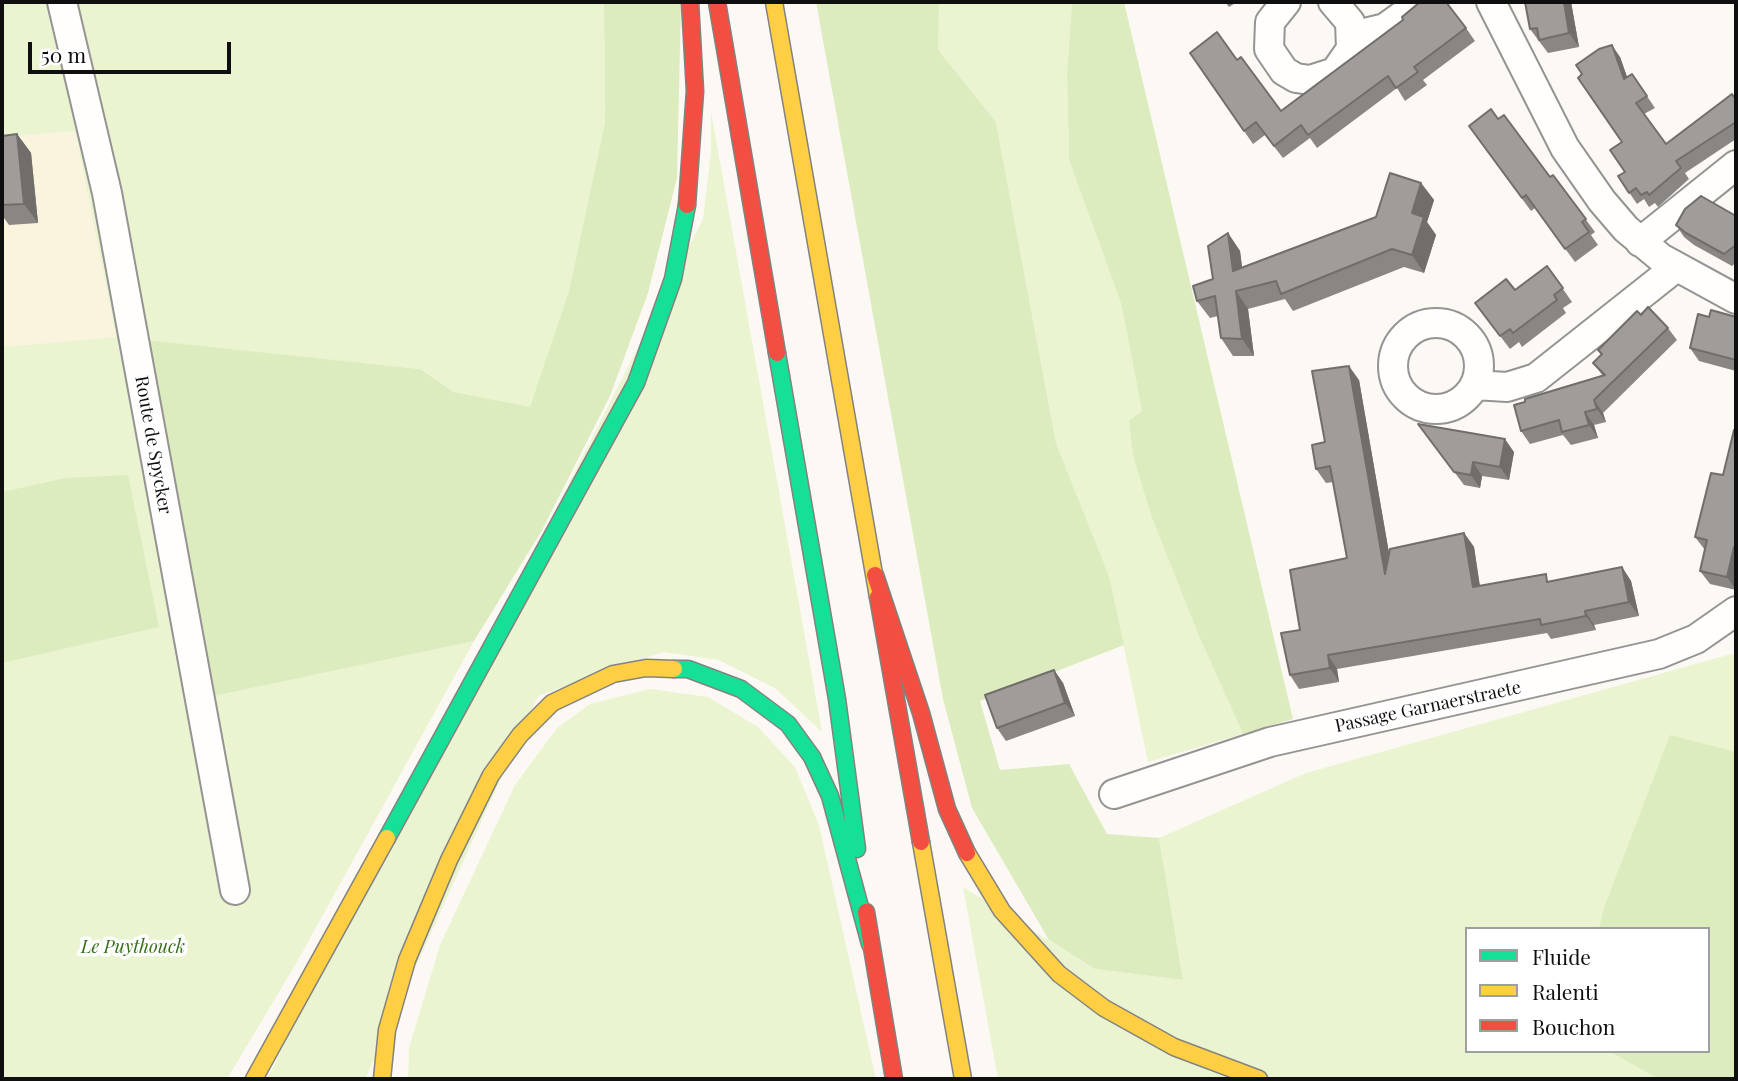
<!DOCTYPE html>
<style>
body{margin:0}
#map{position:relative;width:1738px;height:1081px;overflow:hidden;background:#fcf9f4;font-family:"Playfair Display",serif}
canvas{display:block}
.frame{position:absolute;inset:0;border:4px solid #0f0f0f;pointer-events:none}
.legend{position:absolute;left:1465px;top:927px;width:245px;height:126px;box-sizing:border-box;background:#fff;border:2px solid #9f9f9f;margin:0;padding:9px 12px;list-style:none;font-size:21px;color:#0f0f0f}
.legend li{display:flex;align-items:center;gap:14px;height:35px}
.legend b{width:35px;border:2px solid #9f9f9f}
.scale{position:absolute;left:28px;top:42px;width:203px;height:32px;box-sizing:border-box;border:4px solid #0f0f0f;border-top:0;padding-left:9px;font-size:21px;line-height:24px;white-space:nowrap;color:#0f0f0f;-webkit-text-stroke:5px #fff;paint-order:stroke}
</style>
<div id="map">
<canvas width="1738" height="1081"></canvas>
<div class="frame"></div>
<ul class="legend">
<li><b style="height:9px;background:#16e098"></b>Fluide</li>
<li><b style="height:9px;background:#ffcf43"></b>Ralenti</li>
<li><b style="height:9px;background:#f24e42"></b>Bouchon</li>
</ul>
<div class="scale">50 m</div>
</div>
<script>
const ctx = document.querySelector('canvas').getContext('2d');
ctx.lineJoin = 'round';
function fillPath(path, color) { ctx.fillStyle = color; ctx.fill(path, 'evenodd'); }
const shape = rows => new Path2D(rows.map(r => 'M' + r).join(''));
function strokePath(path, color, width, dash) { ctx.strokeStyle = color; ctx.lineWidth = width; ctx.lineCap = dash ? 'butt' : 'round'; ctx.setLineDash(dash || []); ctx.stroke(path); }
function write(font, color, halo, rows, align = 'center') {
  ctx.font = font + ' "Playfair Display",serif'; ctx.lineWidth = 7; ctx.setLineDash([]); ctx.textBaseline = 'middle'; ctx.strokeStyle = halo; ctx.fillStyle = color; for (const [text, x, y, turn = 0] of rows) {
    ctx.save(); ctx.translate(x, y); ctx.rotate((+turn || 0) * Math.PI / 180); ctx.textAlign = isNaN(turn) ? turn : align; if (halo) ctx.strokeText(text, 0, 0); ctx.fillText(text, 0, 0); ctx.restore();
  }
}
const farmland = shape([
 [75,131,116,337,2,347,2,137]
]);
const green = shape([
 [2,2,604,2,605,122,569,291,530,408,454,392,420,369,116,338,191,598,213,695,474,641,297,962,227,1079,2,1079,2,347,116,337,75,131,2,137],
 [939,2,1072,2,1067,72,1069,160,1121,303,1142,411,1152,518,1198,634,1243,734,1148,762,1109,576,1056,443,996,122,937,50],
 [711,112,822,732,775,688,719,660,663,652,538,696,365,1079,267,1079,703,219,711,152],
 [1731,654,1736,656,1736,1079,998,1079,963,887,1095,969,1183,980,1159,838,1306,773],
 [1467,929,1708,929,1708,1051,1467,1051],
 [650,689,708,697,758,727,795,767,819,825,876,1079,408,1079,409,1048,440,945,515,785,557,728,590,704]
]);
const forest = shape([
 [604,2,681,2,677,178,648,293,610,396,541,532,474,641,213,696,191,598,116,337,420,369,454,392,530,407,569,291,605,122],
 [816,2,939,2,938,50,996,122,1056,443,1109,576,1124,645,980,701,1000,770,1069,764,1107,834,1159,838,1183,980,1095,969,1049,940,972,808,943,699],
 [1072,2,1124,2,1293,719,1243,734,1198,634,1152,518,1133,455,1129,421,1142,411,1121,303,1069,160,1067,72],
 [128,475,159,627,2,663,2,492,66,478],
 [1670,735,1736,752,1736,1079,1659,1079,1609,1051,1708,1051,1708,929,1599,929,1604,908]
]);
const street = shape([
 [62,2,107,193,235,890],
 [1286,2,1270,22,1269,49,1284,71,1296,78,1310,80,1335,72,1351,49,1350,22,1333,2],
 [1491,2,1565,148,1602,201,1626,229,1661,258,1736,299],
 [1352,36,1385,28,1421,2],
 [1640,242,1736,165],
 '1393 366a43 43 0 1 1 86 0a43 43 0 1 1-86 0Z',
 [1475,385,1507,387,1536,378,1675,268],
 [1114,794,1270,742,1659,654,1696,639,1736,611]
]);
const fast = shape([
 [777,353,837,699,857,849],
 [674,669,688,669,741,689,788,724,812,757,830,796,870,944],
 [387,838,636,383,673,279,687,205]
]);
const slow = shape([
 [774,2,878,597],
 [921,842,963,1079],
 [967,853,1002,911,1059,974,1104,1008,1174,1047,1259,1079],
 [254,1079,387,838],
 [382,1079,387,1030,407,960,449,860,491,775,520,735,552,703,613,674,646,668,674,669]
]);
const jam = shape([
 [717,2,777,353],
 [687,205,695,91,690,2],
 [875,575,921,713,947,809,967,853],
 [878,597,921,842],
 [866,912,894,1079]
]);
const wall = shape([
 [1225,2,1237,2,1229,7],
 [1571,2,1579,47,1548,53,1530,29],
 [1403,20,1466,28,1475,41,1423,80,1427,85,1405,101,1397,88,1317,148,1310,138,1283,158,1265,135,1253,144,1190,53,1237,60,1281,111],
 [1620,57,1627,77,1632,74,1655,108,1644,114,1666,144,1736,100,1736,139,1685,173,1689,179,1658,207,1655,203,1649,207,1644,199,1637,204,1618,176,1625,172,1622,142],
 [1498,119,1550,177,1553,175,1595,232,1591,235,1598,245,1575,262,1535,208,1531,211,1478,139],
 [17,134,31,153,38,223,9,225,2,215,2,136],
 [1421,183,1434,200,1427,222,1436,235,1424,273,1404,267,1293,311,1285,299,1248,309,1254,356,1233,356,1221,338,1218,316,1210,318,1197,301,1213,279,1228,233,1240,251,1242,268,1376,217],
 [1736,216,1736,263,1732,266,1694,245,1684,237,1676,225],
 [1547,266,1572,302,1563,308,1566,313,1522,347,1519,342,1510,349,1475,303,1515,290],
 [1641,315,1668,328,1677,340,1603,413,1606,422,1594,425,1598,438,1571,445,1563,435,1530,444,1521,431,1525,402,1603,376,1593,363,1601,355,1598,350],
 [1709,317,1736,317,1736,371,1699,361,1690,348],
 [1359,380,1389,553,1464,533,1474,547,1480,586,1551,582,1622,567,1631,581,1639,616,1594,625,1596,630,1551,639,1547,633,1337,669,1339,682,1299,689,1290,675,1300,630,1347,558,1333,482,1326,483,1316,469,1325,442],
 [1736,434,1736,590,1710,584,1700,571,1705,550,1695,537,1723,475],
 [1428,437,1514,452,1509,480,1482,476,1480,488,1464,485],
 [1054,670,1063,683,1075,716,1006,741,997,728]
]);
const shadedWall = shape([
 [1564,2,1571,2,1579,47,1569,33],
 [1612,45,1620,57,1632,91,1624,79],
 [17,134,31,153,38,223,24,204],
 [1421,183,1434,200,1427,222,1436,235,1424,273,1412,255,1412,213],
 [1228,233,1240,251,1245,289,1233,271],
 [1236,291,1248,309,1254,356,1242,339],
 [1349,366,1359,380,1395,588,1385,574],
 [1594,400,1603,413,1606,422,1597,409],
 [1585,412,1594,425,1598,438,1589,425],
 [1505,439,1514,452,1509,480,1500,467],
 [1473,462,1482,476,1480,488,1471,475],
 [1464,533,1474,547,1482,601,1473,587],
 [1734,547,1736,550,1736,590,1727,577],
 [1622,567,1631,581,1639,616,1629,602],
 [1585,611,1594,625,1596,630,1586,616],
 [1328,655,1337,669,1339,682,1330,668],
 [1054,670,1063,683,1075,716,1065,703]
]);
const building = shape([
 [1420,2,1446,2,1466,28,1414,67,1418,72,1396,88,1388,76,1308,135,1301,125,1274,146,1256,122,1244,131,1190,53,1217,32,1237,60,1241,57,1281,111,1403,20,1402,17,1420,2],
 [1525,2,1564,2,1569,33,1539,40,1537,28,1530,29,1525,2],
 [1612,45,1624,79,1632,74,1647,96,1636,103,1666,144,1732,94,1736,100,1736,122,1676,161,1681,168,1649,195,1647,192,1641,195,1636,188,1629,193,1618,176,1625,172,1610,150,1622,142,1578,78,1582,74,1576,65,1599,49,1612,45],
 [1491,109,1498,119,1504,115,1550,177,1553,175,1586,219,1582,222,1589,232,1565,249,1526,195,1522,198,1469,126,1491,109],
 [17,134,24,204,2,205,2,136,17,134],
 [1390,173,1421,183,1412,213,1424,217,1412,255,1392,249,1281,294,1276,281,1236,291,1242,339,1221,338,1215,296,1197,301,1193,286,1213,279,1208,246,1228,233,1233,271,1376,217,1390,173],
 [1701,196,1736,216,1736,245,1724,254,1686,233,1676,225,1685,209,1701,196],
 [1547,266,1563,288,1554,295,1557,300,1513,333,1510,329,1500,336,1475,303,1506,279,1515,290,1547,266],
 [1648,307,1668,328,1594,400,1597,409,1585,412,1589,425,1562,432,1559,420,1521,431,1514,405,1525,402,1525,399,1605,375,1593,363,1602,354,1598,350,1637,311,1641,315,1648,307],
 [1711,310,1736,317,1736,360,1690,348,1698,314,1709,317,1711,310],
 [1349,366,1385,574,1390,549,1464,533,1473,587,1546,574,1547,582,1622,567,1629,602,1585,611,1586,616,1541,625,1540,619,1328,655,1330,668,1290,675,1281,633,1300,630,1290,570,1347,558,1330,466,1316,469,1312,445,1325,442,1312,371,1349,366],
 [1418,424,1505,439,1500,467,1473,462,1471,475,1454,472,1418,424],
 [1734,430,1736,434,1736,548,1734,547,1727,577,1700,571,1707,540,1695,537,1711,473,1723,475,1734,430],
 [1054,670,1065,703,997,728,985,695,1054,670]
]);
const streetNames = [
 ["Route de Spycker",153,445,80],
 ["Passage Garnaerstraete",1428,707,-12]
];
const parkNames = [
 ["Le Puythouck",133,947]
];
fillPath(farmland, '#faf4df');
fillPath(green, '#eaf4d1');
fillPath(forest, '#dcecbf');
strokePath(street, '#969492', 32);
strokePath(fast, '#83827f', 19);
strokePath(slow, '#83827f', 19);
strokePath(jam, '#83827f', 19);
strokePath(street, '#fffefd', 28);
strokePath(fast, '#16e098', 16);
strokePath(slow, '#ffcf43', 16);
strokePath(jam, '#f24e42', 16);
fillPath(wall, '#8a8684');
fillPath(shadedWall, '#706d6b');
fillPath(building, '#a09c99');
strokePath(building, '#706d6b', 2);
write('18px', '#0f0f0f', '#fff', streetNames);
write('italic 18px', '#366f17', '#fff', parkNames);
</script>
